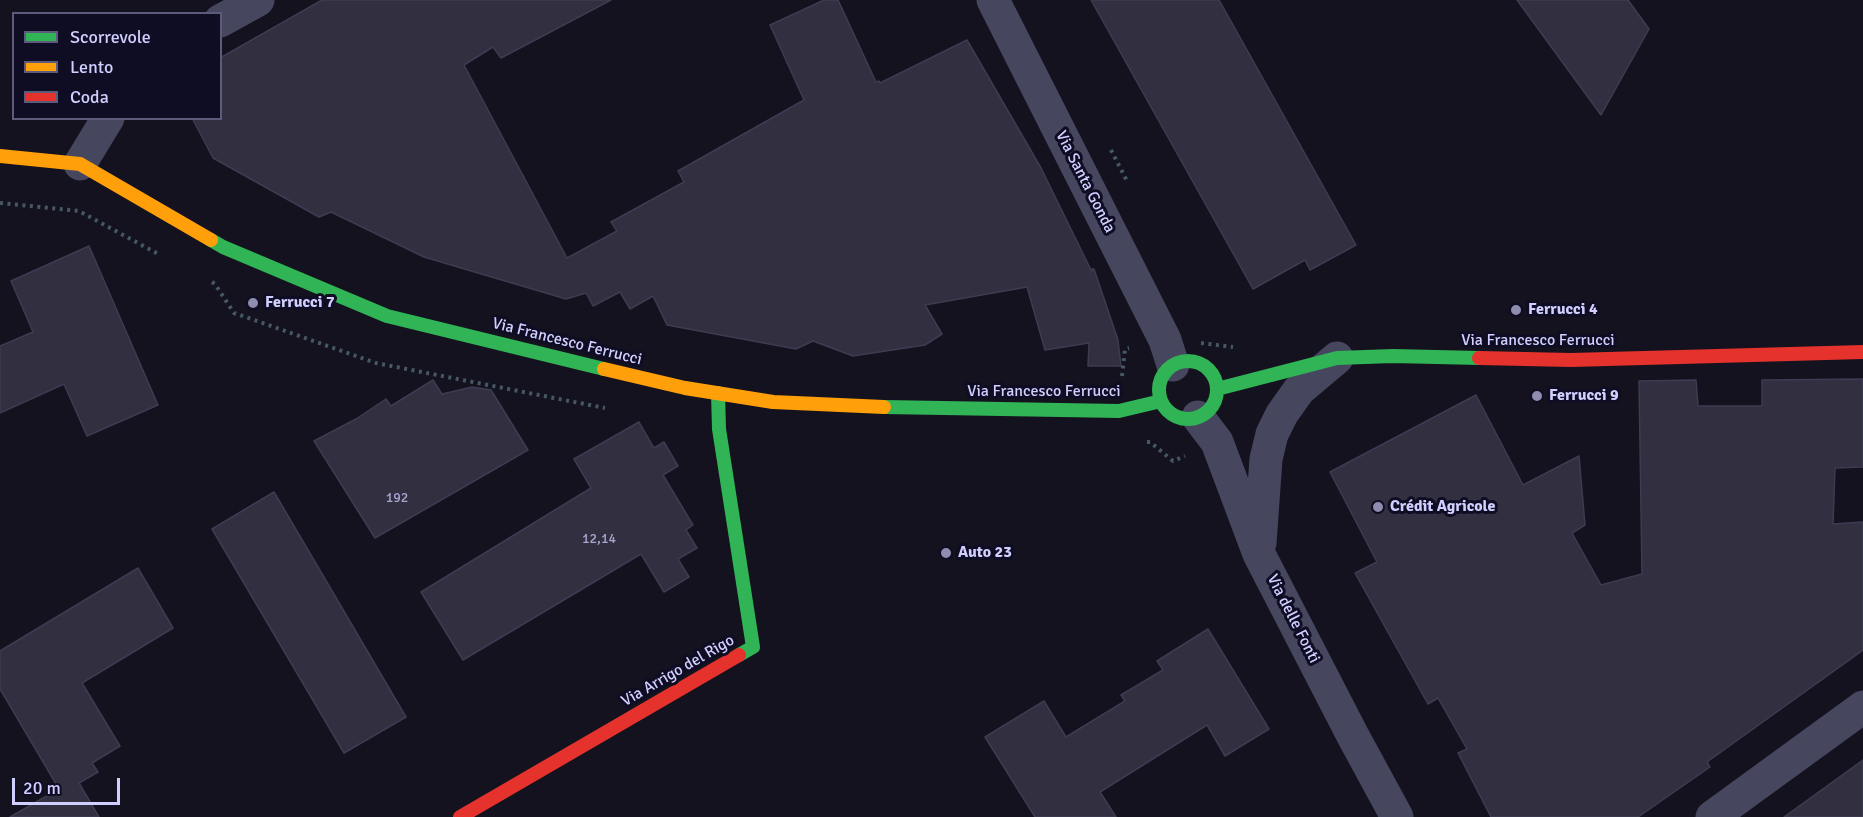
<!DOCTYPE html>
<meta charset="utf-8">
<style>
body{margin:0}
#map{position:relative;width:1863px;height:817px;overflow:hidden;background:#13121e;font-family:Signika,sans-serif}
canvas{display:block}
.legend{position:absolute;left:12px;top:12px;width:210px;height:108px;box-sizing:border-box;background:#0f0d23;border:2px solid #5d5b7b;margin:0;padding:8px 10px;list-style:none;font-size:18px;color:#d1cfff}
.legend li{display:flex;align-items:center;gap:12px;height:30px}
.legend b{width:30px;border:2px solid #5d5b7b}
.scale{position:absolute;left:12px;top:778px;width:108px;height:27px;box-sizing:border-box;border:3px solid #d1cfff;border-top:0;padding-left:8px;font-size:18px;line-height:21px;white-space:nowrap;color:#d1cfff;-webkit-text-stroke:4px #0f0d23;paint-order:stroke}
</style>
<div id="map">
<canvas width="1863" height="817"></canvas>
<ul class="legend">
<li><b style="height:8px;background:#30b455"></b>Scorrevole</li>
<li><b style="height:8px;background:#ff9f0a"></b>Lento</li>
<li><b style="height:8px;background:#e5322d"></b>Coda</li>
</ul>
<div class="scale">20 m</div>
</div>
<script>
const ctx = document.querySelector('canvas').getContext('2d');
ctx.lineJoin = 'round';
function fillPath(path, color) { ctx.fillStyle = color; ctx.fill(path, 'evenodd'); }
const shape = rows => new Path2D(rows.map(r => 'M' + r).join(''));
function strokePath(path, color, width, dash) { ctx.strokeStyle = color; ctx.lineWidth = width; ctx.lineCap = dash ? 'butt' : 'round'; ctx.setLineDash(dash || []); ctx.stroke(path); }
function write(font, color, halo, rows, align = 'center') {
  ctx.font = font + ' Signika,sans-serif'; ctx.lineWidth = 6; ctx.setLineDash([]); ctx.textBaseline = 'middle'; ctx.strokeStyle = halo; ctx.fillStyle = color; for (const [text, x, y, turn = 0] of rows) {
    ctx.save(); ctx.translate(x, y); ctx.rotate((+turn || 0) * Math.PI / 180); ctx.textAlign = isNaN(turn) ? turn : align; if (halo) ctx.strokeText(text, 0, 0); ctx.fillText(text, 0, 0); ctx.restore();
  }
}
const building = shape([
 [322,0,611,0,501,58,493,47,464,65,567,258,617,231,611,222,684,182,678,171,804,100,770,25,824,0,838,0,876,82,879,81,880,83,967,40,1041,168,1092,272,1092,269,1094,269,1118,340,1121,366,1088,366,1089,343,1045,350,1027,287,925,305,942,334,925,345,853,356,813,341,796,349,667,325,653,296,630,309,620,292,593,306,586,293,566,299,424,257,331,212,319,217,213,158,192,118,220,118,220,58,322,0],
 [1091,0,1219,0,1356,245,1310,270,1305,260,1253,289,1091,0],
 [1517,0,1628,0,1649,29,1601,115,1517,0],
 [89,246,158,405,87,436,64,384,0,413,0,346,33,332,11,281,89,246],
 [1863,379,1863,467,1835,468,1833,524,1863,522,1863,650,1707,762,1710,767,1638,817,1491,817,1458,753,1467,749,1438,698,1428,704,1355,573,1377,562,1330,472,1476,395,1523,485,1579,456,1585,525,1572,533,1601,585,1642,574,1639,381,1696,380,1698,406,1762,406,1762,380,1863,379],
 [433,380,442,394,472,387,491,390,528,450,375,538,314,441,356,419,386,399,391,406,433,380],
 [639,422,654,448,664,442,678,466,663,475,693,525,686,530,697,548,678,559,689,577,664,592,641,554,463,660,421,592,591,488,574,459,639,422],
 [274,492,406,717,344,753,212,529,274,492],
 [138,568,173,628,82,683,120,746,92,763,98,772,79,783,99,817,10,817,59,789,0,689,0,651,138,568],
 [1208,629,1269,729,1225,756,1207,725,1100,792,1116,817,1035,817,985,737,1044,701,1066,737,1125,701,1121,695,1163,670,1157,661,1208,629],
 [1863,760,1863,817,1784,817,1863,760]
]);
const path = shape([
 [1111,150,1128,183],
 [0,203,79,211,160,255],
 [212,282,215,284,234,313,376,363,605,408],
 [1201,343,1233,347],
 [1122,376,1125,349,1129,348],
 [1147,442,1150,442,1173,461,1185,456]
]);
const street = shape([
 [993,0,1165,340,1173,365],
 [220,21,258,0],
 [80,164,108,118],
 [1198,417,1217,442,1259,554,1353,736,1397,817],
 [1260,543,1266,459,1272,434,1282,414,1299,390,1337,358],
 [1712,817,1863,707]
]);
const fast = shape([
 [211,240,223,247,387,316,604,369],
 '1159 390a29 29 0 1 1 58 0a29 29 0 1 1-58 0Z',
 [1217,389,1337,358,1393,356,1479,358],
 [718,393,719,429,753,647,739,655],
 [884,407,1119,411,1161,401]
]);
const slow = shape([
 [0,156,80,164,211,240],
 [604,369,685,388,773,402,884,407]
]);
const jam = shape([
 [1479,358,1571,360,1863,352],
 [460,817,739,655]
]);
const markers = [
 [253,303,6,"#8e8db0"],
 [1516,310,6,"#8e8db0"],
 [1537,396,6,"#8e8db0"],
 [1378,507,6,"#8e8db0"],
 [946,553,6,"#8e8db0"]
];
const numberNames = [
 ["192",397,498],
 ["12,14",599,539]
];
const streetNames = [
 ["Via Santa Gonda",1085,182,63],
 ["Via Francesco Ferrucci",1538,341],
 ["Via Francesco Ferrucci",567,342,14],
 ["Via Francesco Ferrucci",1044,392],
 ["Via delle Fonti",1293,619,63],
 ["Via Arrigo del Rigo",678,671,-30]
];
const poiNames = [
 ["Ferrucci 7",265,303],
 ["Ferrucci 4",1528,310],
 ["Ferrucci 9",1549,396],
 ["Crédit Agricole",1390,507],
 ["Auto 23",958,553]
];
fillPath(building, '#312f40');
strokePath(building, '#3e3c52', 1.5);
strokePath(path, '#475865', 4, [3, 4.5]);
strokePath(street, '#46475f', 33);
strokePath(fast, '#30b455', 14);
strokePath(slow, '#ff9f0a', 14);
strokePath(jam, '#e5322d', 14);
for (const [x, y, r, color] of markers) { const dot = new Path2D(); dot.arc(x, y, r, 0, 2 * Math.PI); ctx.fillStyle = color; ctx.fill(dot); strokePath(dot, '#0f0d23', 2); }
write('14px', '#a9a7cf', null, numberNames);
write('16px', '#d1cfff', '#0f0d23', streetNames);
write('bold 16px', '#d1cfff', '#0f0d23', poiNames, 'left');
</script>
